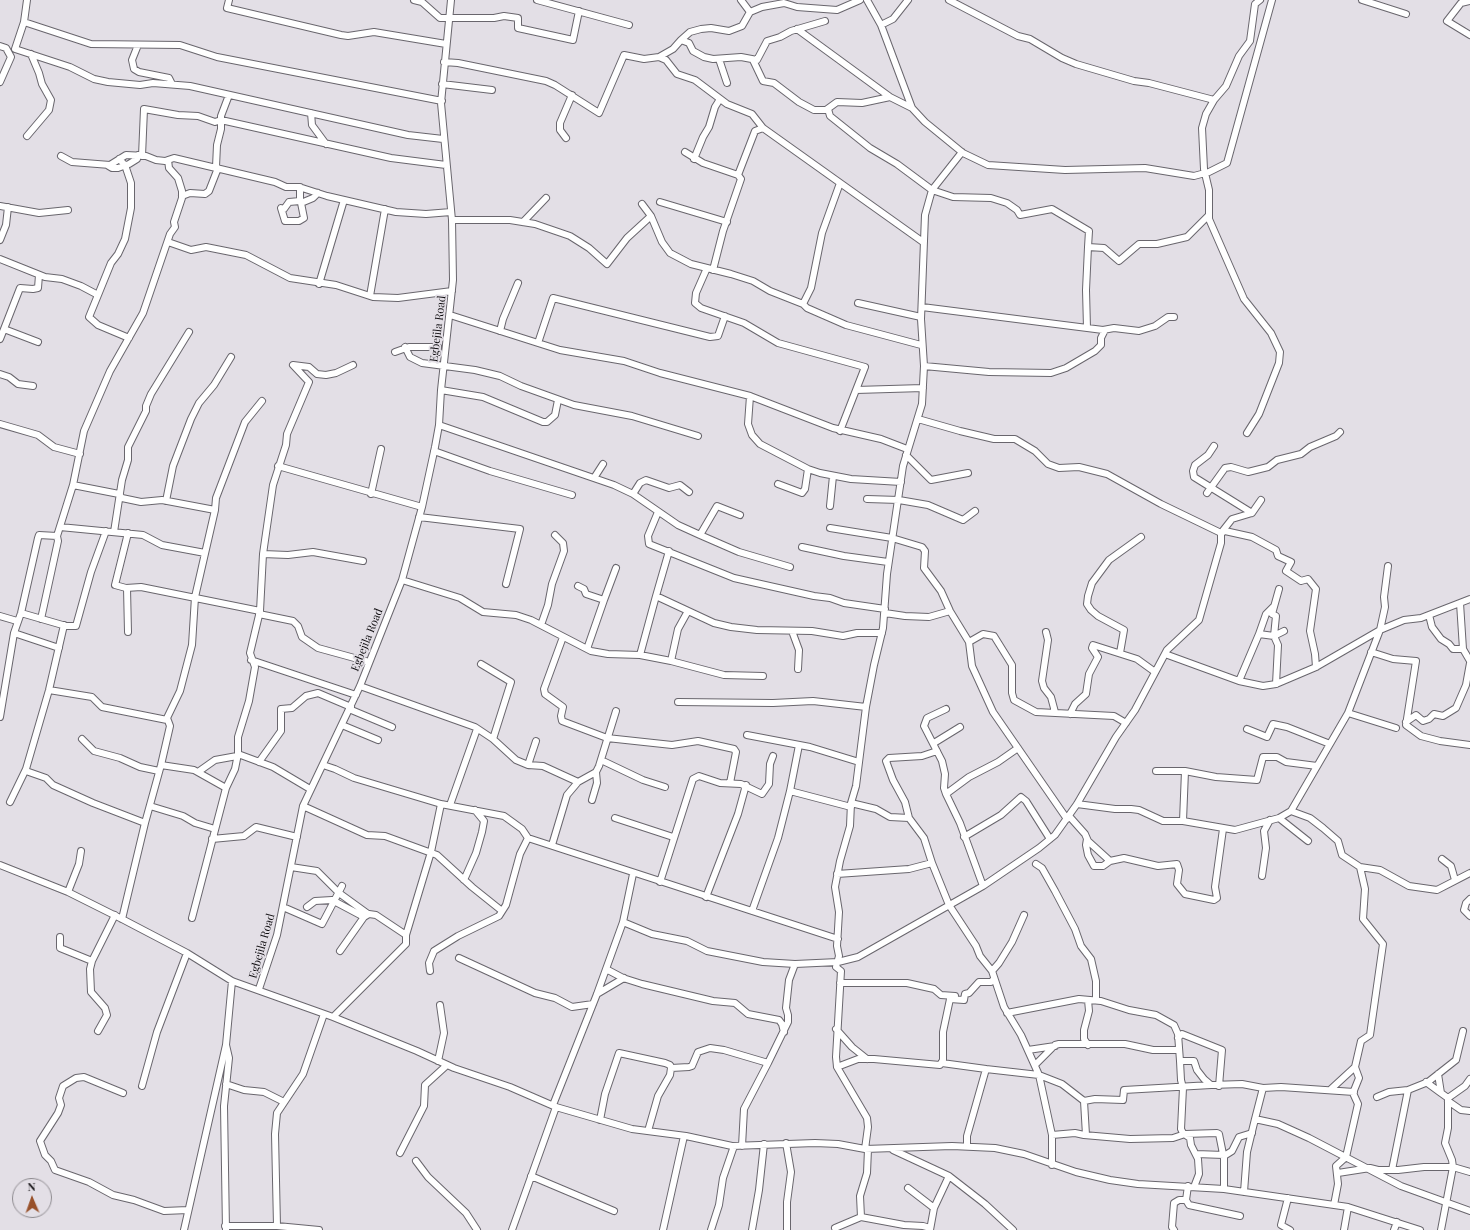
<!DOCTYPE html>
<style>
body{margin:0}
#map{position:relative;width:1470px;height:1230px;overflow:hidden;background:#e3dfe6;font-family:"Playfair Display",serif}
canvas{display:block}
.north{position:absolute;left:12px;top:1178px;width:40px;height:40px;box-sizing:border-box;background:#e3dfe6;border:1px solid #8e8b90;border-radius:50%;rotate:358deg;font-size:11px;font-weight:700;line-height:16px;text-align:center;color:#0f0d10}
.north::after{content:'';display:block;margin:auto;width:14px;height:18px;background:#98512a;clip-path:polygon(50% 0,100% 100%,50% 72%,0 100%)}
</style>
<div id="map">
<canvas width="1470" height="1230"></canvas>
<div class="north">N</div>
</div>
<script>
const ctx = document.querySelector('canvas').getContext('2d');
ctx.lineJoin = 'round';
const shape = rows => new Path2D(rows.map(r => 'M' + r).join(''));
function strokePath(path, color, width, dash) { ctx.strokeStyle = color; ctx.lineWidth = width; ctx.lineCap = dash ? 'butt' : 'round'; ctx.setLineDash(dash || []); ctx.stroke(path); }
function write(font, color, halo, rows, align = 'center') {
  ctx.font = font + ' "Playfair Display",serif'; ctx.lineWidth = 3.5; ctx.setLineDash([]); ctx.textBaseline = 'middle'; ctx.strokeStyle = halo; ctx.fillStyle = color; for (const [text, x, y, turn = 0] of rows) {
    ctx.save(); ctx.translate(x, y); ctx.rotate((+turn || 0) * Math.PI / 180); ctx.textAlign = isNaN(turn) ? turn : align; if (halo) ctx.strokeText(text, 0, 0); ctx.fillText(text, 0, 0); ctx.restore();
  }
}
const minor = shape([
 [229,0,227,8,341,35,348,36,374,32,446,44],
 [414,0,422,2,440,18,494,18,504,16,518,18,518,28,573,40,579,11],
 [537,0,629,25],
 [741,0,750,12],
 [867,0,881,25,912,108,925,122,963,153,988,165,1065,170,1145,168,1194,176,1205,173],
 [949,0,1018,36,1030,39,1062,58,1076,64,1134,81,1149,83,1214,100],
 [1362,0,1406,14],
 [1470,1,1461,3,1447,21,1470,35],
 [24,22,27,0],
 [881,25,893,19,908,0],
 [797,29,890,97],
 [681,40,690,32,701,29,711,28,729,31,742,26,750,12,762,7,784,3,797,7,837,10,860,0],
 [138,45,132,60,134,69,139,72,169,78,172,84],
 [0,46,6,48,11,57,0,82],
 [659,57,666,60,677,74,695,80,727,104,752,114,763,128,923,242],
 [719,59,727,83],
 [753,60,763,81,774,83,799,102,814,110,826,110,837,102,862,103,890,97,912,108],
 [444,62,458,63,546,81,555,85,599,113,624,55,644,59,659,57,673,49,681,40,689,43,693,51,704,57,713,59,741,57,757,60,767,41,780,37,791,31,825,21],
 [442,84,492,90],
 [442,101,217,57,180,45,91,44,24,22,15,49,70,67,94,79,108,82,140,85,153,83,190,86,408,135,443,139],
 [828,109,830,116,870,148,897,164,932,190,953,197,991,198,1007,203,1017,210,1020,215,1052,209,1089,231,1088,247,1104,248,1119,261,1139,244,1157,244,1187,237,1208,216],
 [311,113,312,125,326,144],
 [27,136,49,110,51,100,42,84,39,73,31,54],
 [566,138,560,130,560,123,572,95],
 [685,152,703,163,738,175,741,179,723,231,713,270],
 [61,156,72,162,110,165,126,155,146,156,156,160,165,161,174,158,275,182,286,187,299,187,327,196,396,212,426,214,451,212],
 [142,156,144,109,178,115,198,116,215,122,221,120,391,158,446,165],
 [694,159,703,137,709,127,715,107,720,99],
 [107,165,112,168,118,168,129,164,137,159,138,155],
 [216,167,217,145,221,129,221,116,229,95],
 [1205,174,1227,163,1272,0],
 [738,175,755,131,763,128],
 [300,187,300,201,289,202,284,209,281,208,285,221,299,221,304,218,301,203,313,198,318,193],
 [182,196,190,193,205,194,209,191,218,168],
 [660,202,727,222],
 [642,204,651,216,662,242,670,253,691,264,731,274,753,281,770,291,803,304,807,308,846,325,921,345],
 [0,206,39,213,68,210],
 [452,220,510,220,535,224,570,236,589,248,607,264,627,238,651,216],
 [523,222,546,198],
 [0,240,6,225,8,207],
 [168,242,191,250,206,247,246,255,290,278,336,285,373,297,398,298,452,291],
 [0,259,45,277,62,279,81,286,98,295,89,317,98,325,129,338],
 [707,268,696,293,695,303,701,308,744,323,778,343,865,367,856,390,923,388],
 [319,284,344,200],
 [98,295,111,263,118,254,125,239,131,208,131,183,125,165,119,159],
 [370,296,385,209],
 [858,303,921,317],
 [803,304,811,288,822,233,840,183],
 [922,307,1103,330,1114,328,1139,331,1155,326,1168,317,1174,317],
 [450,315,560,350,624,361,660,373,750,396,833,428,881,439,907,449],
 [1087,328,1086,290,1088,247],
 [4,329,20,288,33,289,38,288,39,275],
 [500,331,503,319,518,283],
 [0,339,4,329,38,342],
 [538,343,553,298,710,337,718,336,725,316],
 [405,347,410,357,422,363,475,370,500,376,521,386,574,405,632,416,698,436],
 [395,352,409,347,438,347],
 [924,366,989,372,1051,373,1066,368,1095,351,1101,345,1101,338,1105,330],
 [0,374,9,377,18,384,33,386],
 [441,390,483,397,543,422,547,422,555,415,558,400],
 [750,396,748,424,752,435,760,444,808,469,820,473,851,479,901,482],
 [0,424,38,435,54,447,80,454],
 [439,425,614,485,633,494,678,525,700,535,717,506,740,515],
 [840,431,856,390],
 [1247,433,1259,414,1279,363,1280,352,1271,333,1244,299,1209,219,1209,190,1204,169,1202,128,1206,114,1214,100,1226,86,1239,56,1250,41,1255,4,1260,0],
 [1214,446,1208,455,1195,465,1193,471,1194,477,1252,513],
 [434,451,490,471,572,495],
 [906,455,931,480,968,473],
 [278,466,422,507],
 [594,478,603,464],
 [778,484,802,493,805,489,808,469],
 [73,485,119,494,122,498,141,502,162,500,215,510],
 [1207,493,1225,468,1231,467,1248,472,1268,467,1277,460,1301,454,1310,447,1336,436,1340,432],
 [371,494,381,449],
 [633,494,640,483,646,480,669,488,680,485,689,492],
 [867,499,899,500,928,505,963,520,975,511],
 [166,501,173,466,191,419,199,403,214,385,231,357],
 [830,506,833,476],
 [658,512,648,536,649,544,734,578,814,596,830,598,844,603,885,609],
 [419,517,520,529,506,584],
 [60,527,143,535,162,545,205,553],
 [830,528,892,538,922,547,925,551,924,568,941,591,950,611,969,642,972,666,993,712,1067,819],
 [114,532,122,480,128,460,128,447,146,411,146,406,151,394,189,332],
 [128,533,115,585,126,588,141,587,260,611],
 [1221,533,1225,531,1252,537,1276,550,1278,556,1291,562,1286,571,1301,581,1308,579,1316,589,1310,631,1315,654,1316,667],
 [1221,533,1232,519,1252,513,1261,500],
 [700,535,739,552,790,567],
 [802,547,844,556,888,562],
 [263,554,288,555,313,552,363,561],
 [402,580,460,598,483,612,516,615,531,620,591,651,608,654,640,655,656,596,714,623,731,627,757,630,812,631,843,636,857,633,882,633],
 [578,586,584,589,586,594,604,600,587,649],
 [127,588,128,632],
 [656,596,669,551],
 [604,600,616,568],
 [1460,603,1463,649,1470,661],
 [21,613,66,626,76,626,91,572,106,531],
 [885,613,905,616,929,617,950,611],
 [259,614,293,621,298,626,302,637,318,648,369,662],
 [1429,615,1432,627,1441,639,1449,644,1453,649,1463,649],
 [0,616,17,621],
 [41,619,58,541,57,536],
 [541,625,548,605,552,584,564,551,563,543,555,535],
 [792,631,799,650,798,669],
 [1046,632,1048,640,1042,681,1044,688,1051,697,1055,712],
 [14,633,59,648],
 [1259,634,1266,614,1273,607],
 [563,637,544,689,545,694,563,707,561,716,562,721,607,738,672,745,698,741,734,749,736,752,730,783],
 [969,642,983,634,994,636,1012,665,1012,693,1014,700,1036,712,1114,716,1126,723],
 [1371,652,1393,659,1416,661,1406,725,1421,736,1440,741,1470,745],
 [1120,653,1124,630,1098,616,1091,610,1087,604,1088,596,1092,583,1109,560,1141,537],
 [1165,654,1239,681,1263,686,1276,684,1316,667,1380,630,1385,607,1384,597,1388,566],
 [640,655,671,661,724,675,763,676],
 [251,660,356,695],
 [671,661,678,629,688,611],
 [481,664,511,682,493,739,516,760,528,765],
 [1239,681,1259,634,1274,636,1284,631],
 [1276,684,1278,645,1274,636,1276,616,1272,614,1279,589],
 [360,686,475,727,493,739],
 [49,690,92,697,102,707,167,720],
 [678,702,773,703,813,701,866,707],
 [349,709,392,727],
 [946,709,927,718,924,726,942,761,945,774,944,788,946,794],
 [1348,713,1396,728],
 [1070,714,1075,704,1086,694,1089,674,1098,657,1092,648,1093,645,1137,659,1155,672],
 [0,717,14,633,21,613,38,538,39,535,57,536,73,485,84,431,110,371,143,313,170,234,175,227,174,222,182,198,182,191,178,178,169,168,168,160],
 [1406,722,1416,715,1423,721,1429,719,1434,714,1443,716,1456,708,1466,685,1470,663],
 [342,725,378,740],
 [1247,729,1267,737,1273,724,1287,727,1330,744],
 [747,735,810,747,859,762],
 [82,739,94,751,120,758,140,767,159,771],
 [536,741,528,765,543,766,578,782],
 [934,743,960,727],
 [238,754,273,767,310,789],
 [601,760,643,780,665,787],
 [259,762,281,731,281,709,292,708,306,696,318,693,351,707],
 [161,765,194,770,226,788],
 [323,765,335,769,354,778,441,804,504,816,522,829,528,838,838,939],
 [26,771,46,778,53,785,93,803,145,823],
 [1156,771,1185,771,1183,821],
 [1185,771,1216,777,1257,780,1263,757,1277,757,1286,762,1317,766],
 [198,772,215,760,237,756],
 [790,791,851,807],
 [592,800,597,783,596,772],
 [10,802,26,769,49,690,64,625],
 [851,803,876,809,890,817,909,818,924,838,932,863],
 [1077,804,1115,809,1131,809,1139,810,1163,821,1183,821,1235,830,1279,818,1291,811,1348,713,1380,630,1404,620,1421,618,1470,599],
 [450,805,477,729],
 [150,806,183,816,195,823,215,829],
 [303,806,367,835,385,836,437,855,472,887,502,911],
 [1291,811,1310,818,1323,828,1338,841,1342,855,1360,867,1380,870,1409,886,1437,890,1470,873],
 [1069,816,1085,834,1088,841,1110,861,1124,858,1158,866,1177,864,1179,870,1177,884,1185,894,1214,900,1217,898,1215,887,1223,829],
 [615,818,673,837],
 [909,818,905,802,893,780,886,761,889,758,922,756,937,751],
 [1279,818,1308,841],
 [964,837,1001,815,1021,797,1026,801,1050,839],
 [212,839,244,836,256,827,297,837],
 [1087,839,1086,845,1088,855,1094,866,1103,866,1110,861],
 [552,845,567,795,578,782,596,772,599,766,616,711],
 [1442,859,1451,866,1455,880],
 [1036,864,1042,868,1055,891,1075,929,1081,946,1091,959,1096,981,1096,1000],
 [0,865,68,892,122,919,187,953,232,981,333,1017,417,1051,454,1068,510,1087,556,1107,632,1129,686,1136,732,1146,815,1143,838,1144,865,1149,952,1146,995,1148,1024,1154,1076,1172,1110,1180,1138,1184,1224,1189,1348,1207,1420,1230],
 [291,867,317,871,339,893,368,914],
 [837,874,909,869,932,863,949,905,976,946,980,956,992,971],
 [1262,876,1266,848,1264,831,1270,820],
 [464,880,476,853,482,832,484,821,475,810],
 [660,882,693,779,699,776,720,783,741,784,762,794,769,784,770,764,773,756],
 [983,886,960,823,946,794,969,777,998,762,1018,748],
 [68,892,79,864,81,851],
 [706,897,738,814,746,785],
 [1470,899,1466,903,1464,910,1470,916],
 [283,907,322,924,342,886],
 [307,907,315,901,332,900,364,917],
 [752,911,778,838,790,791,799,745],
 [1024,915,1012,942,999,963,992,971,1004,1007,1021,1035,1039,1075,1052,1135,1052,1165],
 [192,918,226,788,235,769,238,754,238,737,249,701,255,667,250,653,260,611,263,554,273,485,286,445,287,434,309,382,293,365,309,367,317,374,326,375,336,373,353,365],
 [122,919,145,823,161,765,170,726,167,718,180,691,192,645,195,597,215,510,216,498,245,422,262,401],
 [623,922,652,934,687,941,707,951,763,962,795,964],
 [60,937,60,948,92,961,115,915],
 [340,951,364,917,369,914,376,915,406,935],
 [459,958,535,993,555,998,572,1007,593,1004],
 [92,961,90,969,91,992,105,1008,107,1015,98,1031],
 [606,969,623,978,642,984,713,1001,735,1003,748,1014,779,1020,782,1024,784,1032],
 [430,971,429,963,434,951,458,936,499,916,506,905,520,854,528,838],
 [840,983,907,983,934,989,941,995,955,996],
 [259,989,277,935,303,806,360,686,402,580,422,507,435,447,439,425,441,390,453,280,452,220,441,103,451,0],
 [597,994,624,978],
 [1007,1013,1079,999,1101,1001,1129,1010,1156,1015,1174,1025,1178,1034,1180,1061,1194,1061,1197,1070,1204,1079,1211,1085,1242,1084,1263,1088,1255,1119,1278,1124,1309,1138,1401,1186,1470,1211],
 [333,1017,406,944,406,935,431,852,441,804],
 [836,1029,852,1047,867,1059],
 [1178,1038,1182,1034,1222,1050,1219,1086],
 [1088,1045,1084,1039,1084,1030,1089,1011,1088,1000],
 [1028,1050,1055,1046],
 [438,1061,444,1033,440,1005],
 [1180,1061,1181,1080,1183,1088,1181,1129,1183,1133,1190,1138,1191,1145,1198,1159,1199,1174,1194,1187],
 [942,1063,986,1069],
 [1035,1065,1055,1045,1059,1044,1125,1044,1153,1050,1179,1050],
 [837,1067,858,1059,874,1059,940,1065,943,1060,943,1032,950,999,964,1000,965,994,969,993,979,982,991,982,994,979],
 [671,1068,689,1067,692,1066,698,1052,710,1048,724,1050,768,1063,788,1022,788,1015,786,1008,789,980,795,964,838,962,858,957,983,886,1039,848,1055,835,1077,804,1116,737,1135,710,1167,650,1199,620,1221,543,1221,533,1161,504,1107,474,1079,467,1059,468,1048,464,1035,451,1015,439,994,439,960,431,918,419],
 [1438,1074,1441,1093,1448,1098],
 [1426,1082,1441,1093],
 [226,1084,244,1090,264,1092,284,1102],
 [142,1086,157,1032,187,953],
 [1263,1088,1281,1087,1354,1092],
 [1330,1090,1355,1067],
 [123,1093,84,1077,76,1078,63,1086,59,1098,61,1105,58,1113,40,1141,45,1155,51,1161,55,1170,89,1182,113,1195,134,1200,164,1211,188,1210],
 [1377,1097,1389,1092,1408,1090,1428,1082,1456,1060,1463,1031],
 [1448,1101,1461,1110,1470,1111],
 [553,1105,597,994,623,922,633,874],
 [600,1120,605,1094,619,1053,665,1063,670,1065,671,1068],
 [648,1131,658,1096,670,1075,671,1068],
 [1052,1135,1075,1133,1084,1135,1130,1139,1173,1138,1185,1134,1217,1133,1219,1134,1223,1154],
 [1086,1135,1084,1101,1095,1099,1123,1100,1124,1090,1211,1085],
 [786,1143,791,1172,787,1202,787,1230],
 [742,1146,744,1109,768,1063],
 [967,1146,967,1136,986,1069,1039,1075,1062,1084,1084,1101],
 [865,1149,868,1127,867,1118,837,1067,836,1057,841,971,836,967,839,956,837,946,839,912,835,887,840,861,850,826,851,803,856,786,866,707,874,665,883,628,887,574,903,466,922,404,924,366,921,319,925,215,932,190,962,152],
 [868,1149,867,1173,860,1196,861,1217,904,1225,923,1226,930,1228],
 [893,1150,949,1176,934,1208,930,1230],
 [400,1153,424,1106,425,1085,447,1065],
 [1196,1154,1224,1155],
 [416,1161,428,1177,466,1213,477,1230],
 [1392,1170,1408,1090],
 [1338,1173,1370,1168,1378,1170,1398,1170,1424,1167,1453,1167,1470,1172],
 [531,1176,614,1211],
 [949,1176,985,1204,1013,1230],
 [908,1188,934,1208],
 [1224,1189,1224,1156,1232,1151,1239,1137,1252,1133],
 [1244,1192,1247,1152,1255,1119],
 [1288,1198,1281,1225,1290,1230],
 [1186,1200,1189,1205,1240,1216],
 [1334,1205,1338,1184,1336,1166,1346,1157,1358,1104,1353,1093,1359,1078,1355,1067,1361,1041,1370,1035,1383,944,1363,919,1365,889,1360,867],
 [225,1226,277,1226,319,1230],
 [277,1226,275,1134,277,1113,303,1074,324,1014],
 [835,1228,861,1217],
 [184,1230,226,1045],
 [226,1230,224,1106,229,1058,226,1045,232,981],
 [512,1230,556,1107],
 [663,1230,684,1136],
 [711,1230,719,1205,723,1178,734,1146],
 [752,1230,759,1190,764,1144],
 [1174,1230,1172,1227,1174,1203,1179,1200,1186,1200,1188,1186],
 [1344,1230,1348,1207],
 [1394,1230,1397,1222],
 [1441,1230,1453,1167,1452,1160,1445,1143,1448,1128,1448,1098,1465,1086,1470,1079]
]);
const streetNames = [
 ["Egbejila Road",438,329,-83],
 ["Egbejila Road",367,640,-68],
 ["Egbejila Road",262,946,-74]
];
strokePath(minor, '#69666d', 8);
strokePath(minor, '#fff', 6);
write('11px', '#0f0d10', '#e3dfe6', streetNames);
</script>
